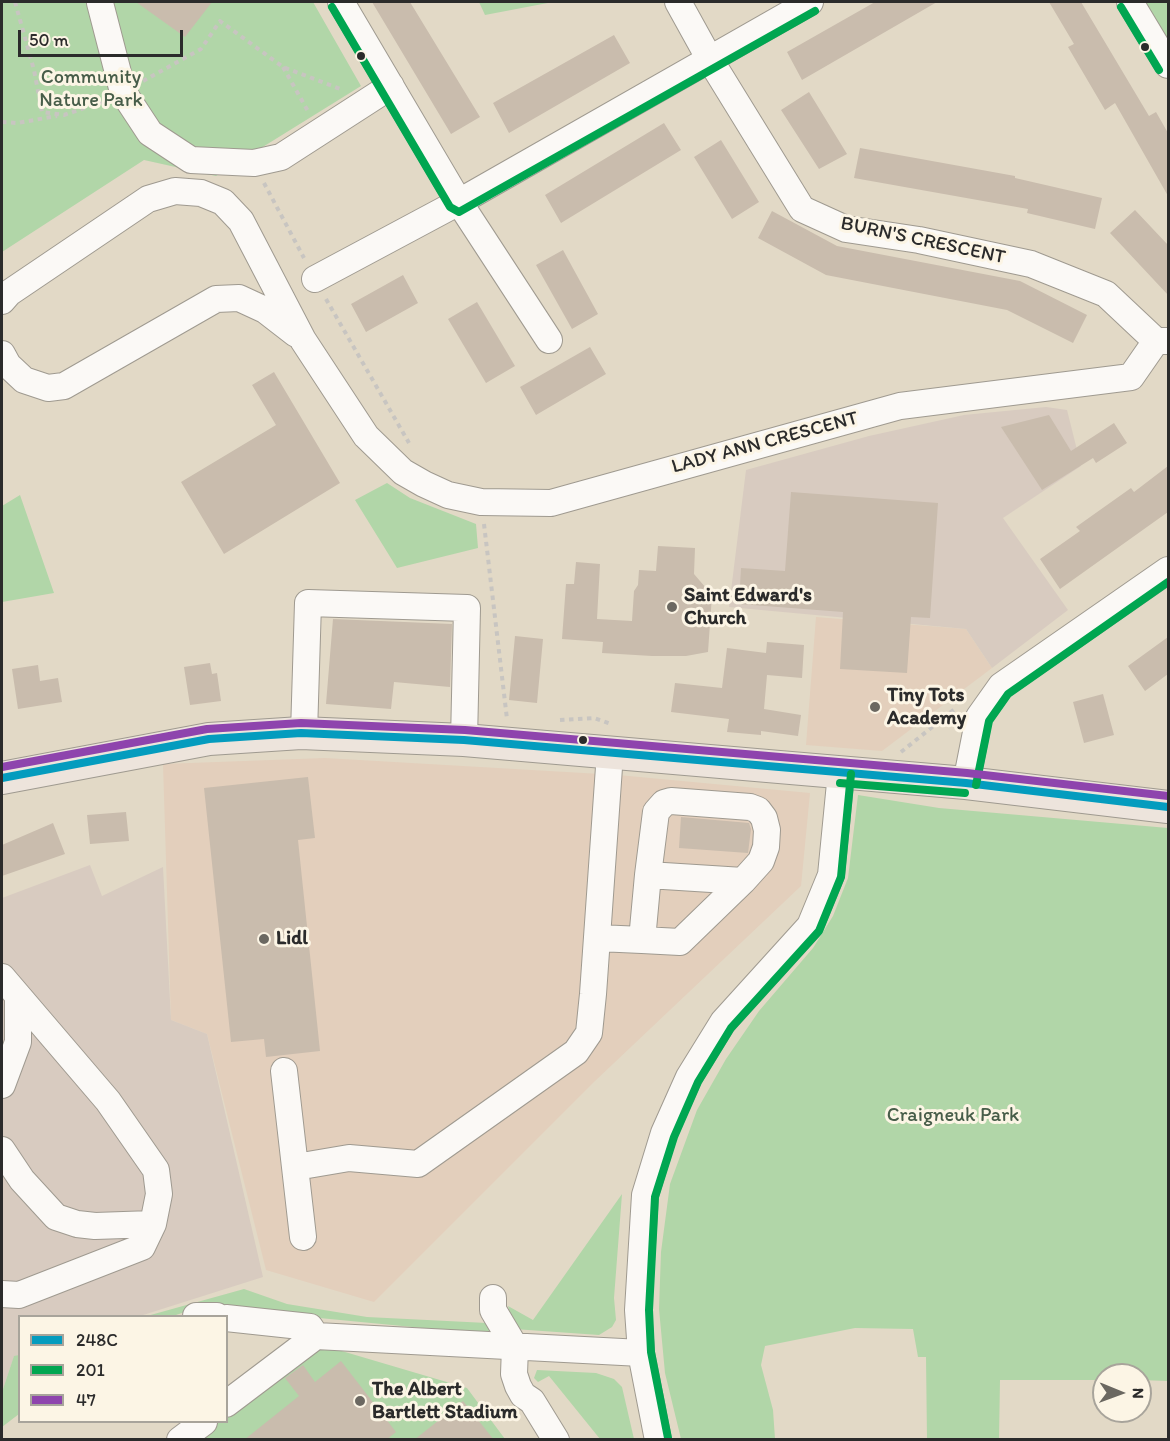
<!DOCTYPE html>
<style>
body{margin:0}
#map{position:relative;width:1170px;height:1441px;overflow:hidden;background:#e2d9c6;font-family:Itim,sans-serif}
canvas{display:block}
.frame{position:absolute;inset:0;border:3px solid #2b2b2b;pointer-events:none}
.legend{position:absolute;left:18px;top:1315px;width:210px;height:108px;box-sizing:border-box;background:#fcf5e5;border:2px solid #a8a49b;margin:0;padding:8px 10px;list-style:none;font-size:18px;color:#2b2b2b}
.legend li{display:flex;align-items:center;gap:12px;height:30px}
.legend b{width:30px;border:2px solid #a8a49b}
.north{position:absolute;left:1092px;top:1363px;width:60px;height:60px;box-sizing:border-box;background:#fcf5e5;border:2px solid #a8a49b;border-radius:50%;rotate:91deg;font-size:16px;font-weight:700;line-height:24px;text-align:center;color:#2b2b2b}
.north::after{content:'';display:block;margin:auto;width:21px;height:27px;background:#6b6861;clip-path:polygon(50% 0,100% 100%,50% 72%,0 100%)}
.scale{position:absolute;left:18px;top:30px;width:165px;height:27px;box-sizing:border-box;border:3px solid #2b2b2b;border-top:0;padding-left:8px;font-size:18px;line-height:21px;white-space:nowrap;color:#2b2b2b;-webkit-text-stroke:4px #fcf5e5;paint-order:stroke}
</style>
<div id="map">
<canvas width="1170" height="1441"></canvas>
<div class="frame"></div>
<ul class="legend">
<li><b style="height:8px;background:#049cbe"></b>248C</li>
<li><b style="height:8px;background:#00a651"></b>201</li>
<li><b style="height:8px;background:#8e44ad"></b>47</li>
</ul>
<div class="north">N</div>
<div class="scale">50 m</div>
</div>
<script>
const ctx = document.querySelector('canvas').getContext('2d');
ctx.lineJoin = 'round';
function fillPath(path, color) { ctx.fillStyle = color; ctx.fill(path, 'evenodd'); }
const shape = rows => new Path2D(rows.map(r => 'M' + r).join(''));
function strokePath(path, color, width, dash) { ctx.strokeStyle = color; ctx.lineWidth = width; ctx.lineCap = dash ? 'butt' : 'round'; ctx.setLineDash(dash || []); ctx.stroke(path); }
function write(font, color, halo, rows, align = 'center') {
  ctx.font = font + ' Itim,sans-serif'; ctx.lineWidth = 6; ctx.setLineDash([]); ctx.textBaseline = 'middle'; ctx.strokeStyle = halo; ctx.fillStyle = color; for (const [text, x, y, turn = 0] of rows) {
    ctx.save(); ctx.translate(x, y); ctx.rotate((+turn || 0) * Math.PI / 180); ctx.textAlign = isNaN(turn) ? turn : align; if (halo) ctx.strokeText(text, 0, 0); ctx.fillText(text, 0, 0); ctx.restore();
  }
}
const built = shape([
 [816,617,966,629,992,668,882,751,806,745],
 [325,758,618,775,810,793,801,886,595,1081,374,1302,266,1270,207,1034,171,1020,163,764]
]);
const industrial = shape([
 [1046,407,1067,410,1081,466,1003,518,1068,610,992,668,966,629,729,607,746,470,869,436,964,415],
 [90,865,102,896,163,867,171,1020,207,1034,263,1277,140,1316,20,1316,19,1355,14,1357,2,1392,2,898]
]);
const green = shape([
 [2,2,313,2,361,86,216,176,144,160,2,252],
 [479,2,553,2,485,15],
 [1144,2,1168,2,1168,42],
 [387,483,410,498,476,524,478,548,397,568,355,500],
 [20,495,54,593,2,602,2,506],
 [858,795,939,808,1168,828,1168,1381,1140,1380,1140,1375,1104,1375,1104,1380,1000,1380,999,1439,927,1439,926,1357,918,1357,913,1329,855,1328,765,1346,761,1365,773,1410,775,1439,681,1439,665,1373,659,1309,661,1252,670,1184,697,1110,726,1059,759,1011,813,948,833,916,848,878],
 [622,1194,614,1298,616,1320,612,1327,599,1335,514,1329,508,1306,533,1320],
 [244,1289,287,1304,367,1317,487,1323,491,1328,487,1333,454,1331,247,1311,194,1309,173,1316,147,1316],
 [318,1344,467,1388,505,1439,193,1440,216,1422,226,1422,227,1414],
 [19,1355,19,1414,2,1427,2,1392,14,1356],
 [537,1370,596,1373,614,1379,622,1387,634,1439,600,1439,549,1376,538,1382,534,1378]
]);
const building = shape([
 [136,2,212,2,185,37],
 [372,2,410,2,480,117,451,134],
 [875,2,937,2,802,80,787,52],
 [1049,2,1081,2,1149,116,1156,112,1168,133,1168,196,1115,103,1105,110,1068,47,1074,44],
 [614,35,630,63,509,133,493,103],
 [809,92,847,154,819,169,781,110],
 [664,123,681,150,561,223,545,195],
 [721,140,759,202,732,219,694,157],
 [860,148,1015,176,1015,178,1102,198,1095,229,1027,213,1028,209,854,178],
 [1135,210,1168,245,1168,295,1110,233],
 [772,211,837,246,1020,281,1087,315,1073,343,1007,310,826,275,758,238],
 [563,250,598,314,572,329,536,265],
 [403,275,418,303,366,332,351,304],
 [477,302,515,366,486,383,448,319],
 [590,347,606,374,536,415,520,387],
 [274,372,340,483,224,554,181,482,276,425,252,385],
 [1049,415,1071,451,1114,423,1127,443,1096,463,1093,458,1042,490,1001,427],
 [1168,466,1168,512,1060,589,1040,559,1080,531,1076,527,1131,488,1134,492],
 [791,492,938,503,930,618,911,617,907,673,840,669,843,612,739,604,741,568,785,571],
 [658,546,695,548,694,574,712,595,708,652,686,656,652,656,602,653,603,642,562,639,566,584,574,584,576,562,600,564,597,619,632,621,634,591,638,585,639,570,656,571],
 [333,619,452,624,450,687,394,682,391,709,326,704],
 [515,636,543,639,537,703,509,700],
 [1168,637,1168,674,1145,691,1128,666],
 [767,642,804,645,802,678,767,675,764,709,801,715,798,736,761,731,761,735,727,732,729,719,671,712,675,683,722,688,727,648,766,653],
 [210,663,212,674,217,673,221,701,190,705,184,667],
 [38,665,40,681,58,678,62,702,18,709,12,669],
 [1103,694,1114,735,1084,743,1073,702],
 [308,777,315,838,298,840,320,1051,266,1057,264,1039,231,1042,204,788],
 [126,812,129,841,90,844,87,815],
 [681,817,749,823,751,829,748,853,679,848],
 [53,823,65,854,2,876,2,845],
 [341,1361,396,1432,386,1440,244,1440,299,1396,285,1378,303,1365,315,1382],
 [463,1401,494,1440,414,1440]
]);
const path = shape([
 [15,2,34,70,42,112,64,115,102,102],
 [283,67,309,113],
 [143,81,201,49,220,21,283,67,343,90],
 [2,122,17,123,57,116],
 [264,183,304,258],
 [326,299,409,443],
 [484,524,507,719],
 [560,720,594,718,611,724],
 [901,752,956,708]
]);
const minor = shape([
 [341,2,459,202,549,340],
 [678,2,709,58,802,209,846,229,919,240,1031,264,1106,294,1156,341],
 [1130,2,1168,65],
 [100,3,123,92,150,133,191,160,254,163,281,157,391,86],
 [315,279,459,202,810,2],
 [2,301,9,293,148,199,175,191,201,193,223,202,241,221,303,340,366,436,403,472,424,484,448,495,481,502,551,503,900,406,1131,377,1156,341,1168,341],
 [2,354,8,365,24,380,48,388,64,386,216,299,239,298,265,310,296,334],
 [304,733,308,603,467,608,464,740],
 [966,783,979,717,1001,686,1168,570],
 [648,875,656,812,664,803,671,801,750,807,758,810,764,818,767,830,766,847,761,861,743,881],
 [598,938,642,940,680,942,743,881,648,875,642,940],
 [2,977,108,1101,156,1170,159,1194,153,1224],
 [284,1071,303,1237],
 [2,1085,18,1042,18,996],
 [2,1150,22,1180,56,1217,77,1224,95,1226,153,1224,142,1247,19,1295,2,1294],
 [296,1167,349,1158,418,1164,576,1052,589,1033,593,994,610,753],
 [493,1298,493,1310,515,1347,514,1374,518,1386,523,1395,532,1401,556,1440],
 [196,1316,217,1316],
 [226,1318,310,1327,316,1336],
 [226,1404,316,1336,641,1353],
 [180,1440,204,1422],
 [658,1440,641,1353,638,1310,645,1195,664,1133,689,1077,723,1022,810,926,831,875,841,773]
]);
const major = shape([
 [2,778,209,739,301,733,464,740,966,783,1168,807]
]);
const bus1 = shape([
 [2,778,209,739,301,733,464,740,966,783,1168,807]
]);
const bus2 = shape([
 [332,7,450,207,459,212,815,11],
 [1121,7,1159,70],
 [840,783,965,793],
 [976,785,989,721,1008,694,1168,582],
 [668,1438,651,1352,649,1310,655,1197,674,1137,698,1082,731,1028,819,931,841,877,851,774]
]);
const bus3 = shape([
 [2,767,207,729,301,723,465,730,967,773,1168,796]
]);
const markers = [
 [1145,47,5,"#2b2b2b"],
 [361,56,5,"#2b2b2b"],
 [672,607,6,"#6b6861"],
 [875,707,6,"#6b6861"],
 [583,740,5,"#2b2b2b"],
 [264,939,6,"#6b6861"],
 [360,1401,6,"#6b6861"]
];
const parkNames = [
 ["Community",91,78],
 ["Nature Park",91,101],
 ["Craigneuk Park",953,1116]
];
const streetNames = [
 ["BURN'S CRESCENT",923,241,12],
 ["LADY ANN CRESCENT",765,443,-15]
];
const poiNames = [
 ["Saint Edward's",684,596],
 ["Church",684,619],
 ["Tiny Tots",887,696],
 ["Academy",887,719],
 ["Lidl",276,939],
 ["The Albert",372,1390],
 ["Bartlett Stadium",372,1413]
];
fillPath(built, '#e3cfbc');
fillPath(industrial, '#d8cbc0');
fillPath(green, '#b1d6a8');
fillPath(building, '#c9bcad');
strokePath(minor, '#9f9a90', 28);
strokePath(major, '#9f9a90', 34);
strokePath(path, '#c8c5c1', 4, [4.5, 4.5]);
strokePath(minor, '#fbf9f6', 26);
strokePath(major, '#ede4dc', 32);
strokePath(bus1, '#049cbe', 8);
strokePath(bus2, '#00a651', 8);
strokePath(bus3, '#8e44ad', 8);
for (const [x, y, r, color] of markers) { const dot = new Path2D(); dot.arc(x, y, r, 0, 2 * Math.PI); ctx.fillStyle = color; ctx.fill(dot); strokePath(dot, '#fcf5e5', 2); }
write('20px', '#475d49', '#fcf5e5', parkNames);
write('20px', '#2b2b2b', '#fcf5e5', streetNames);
write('bold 20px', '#2b2b2b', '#fcf5e5', poiNames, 'left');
</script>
